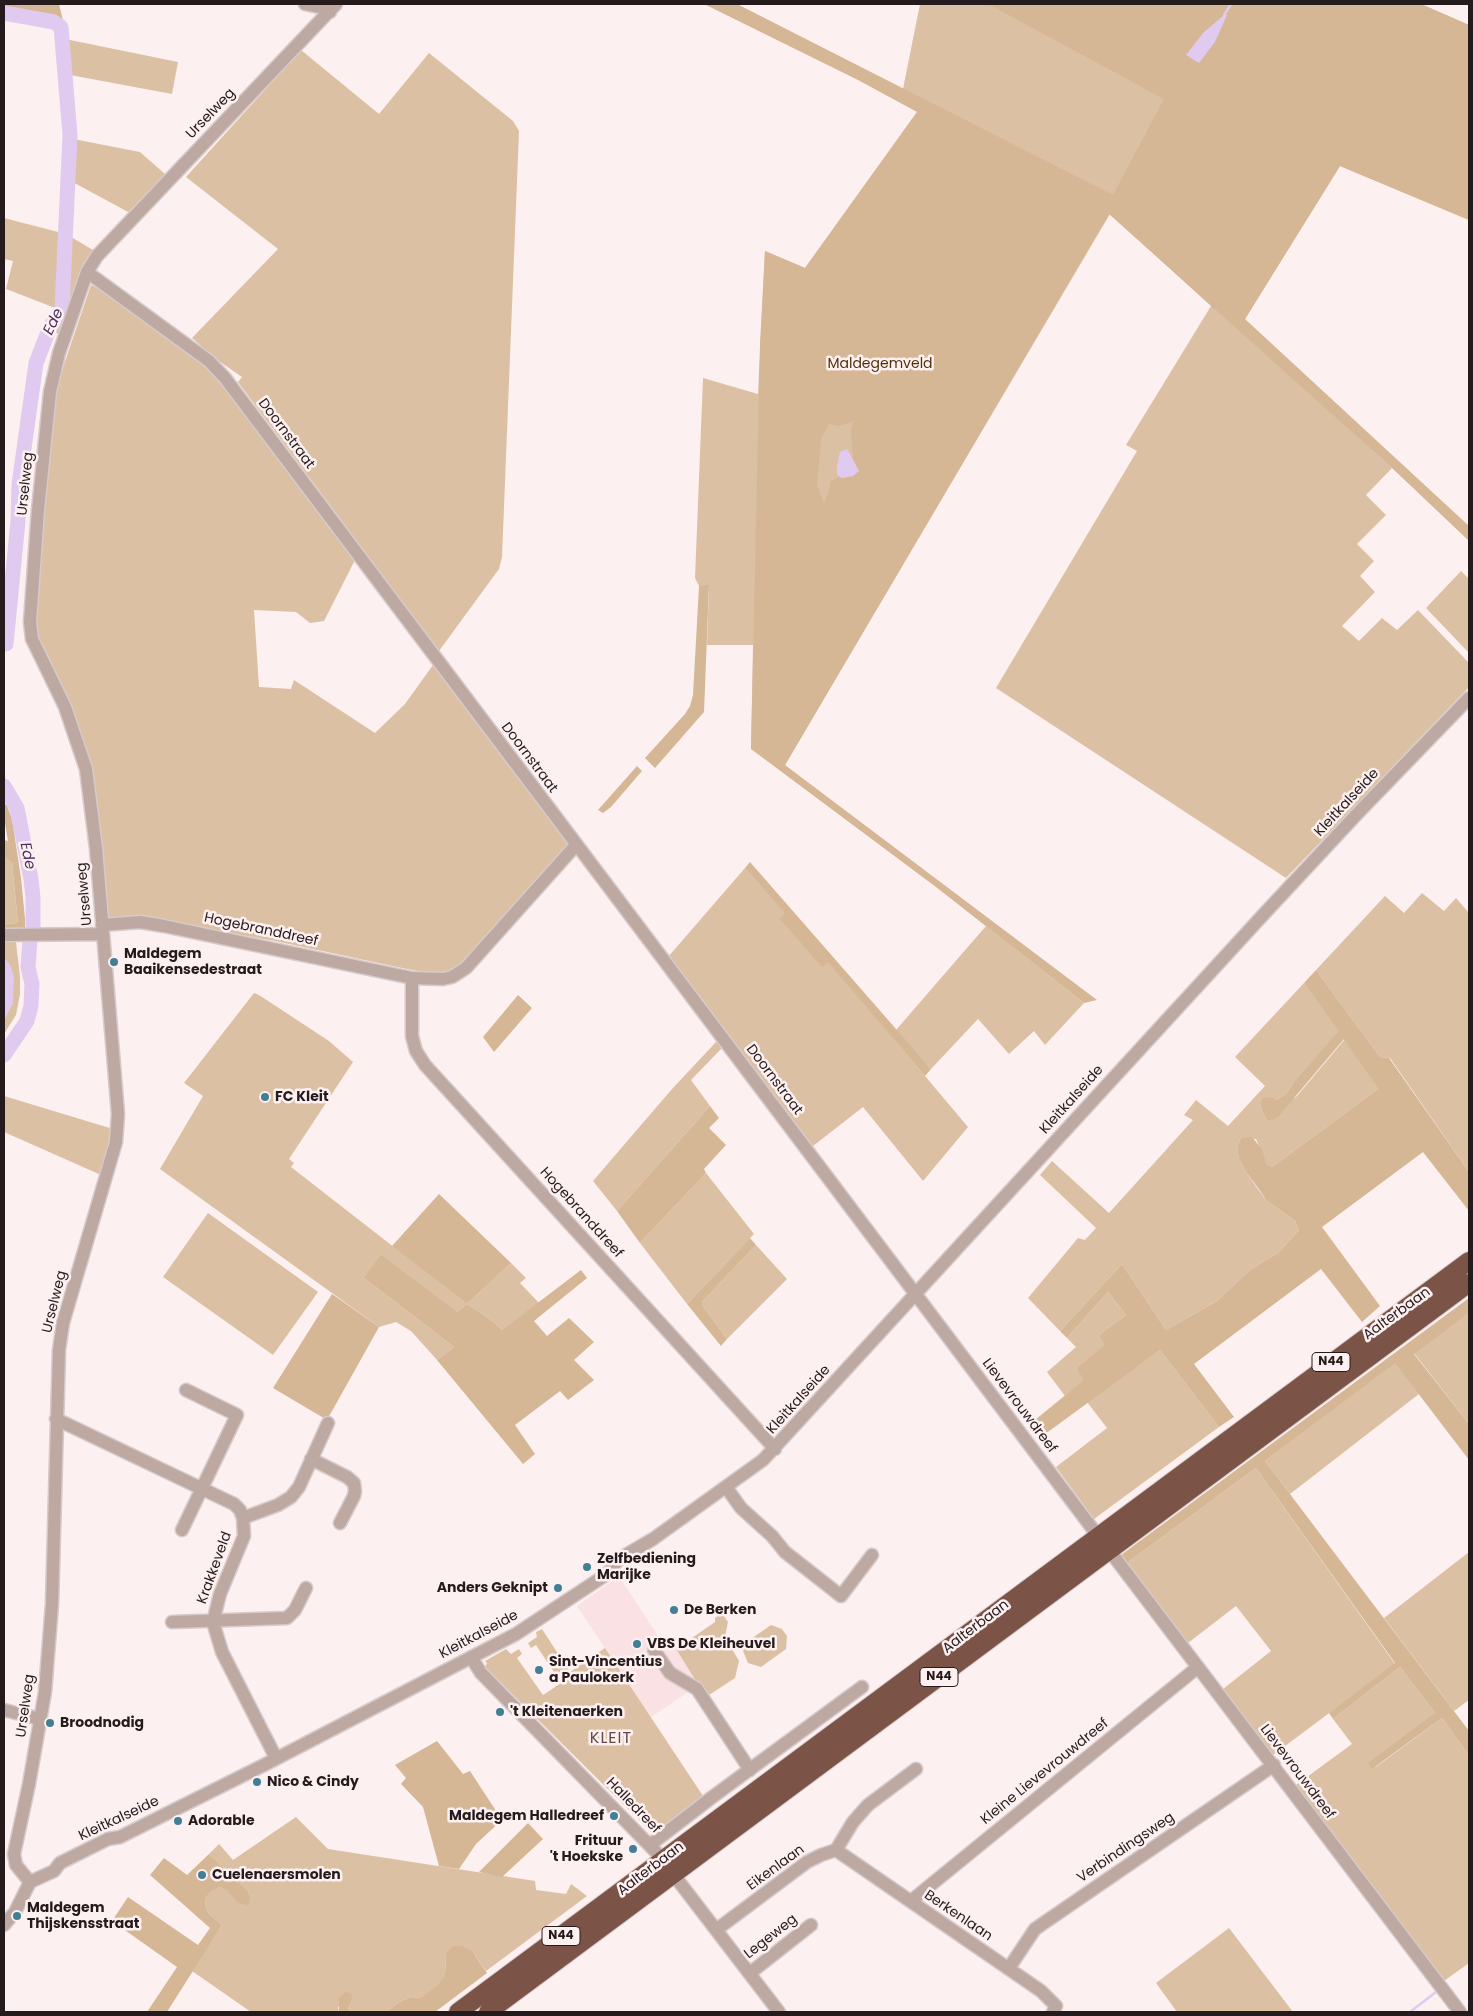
<!DOCTYPE html>
<style>
body{margin:0}
#map{position:relative;width:1473px;height:2016px;overflow:hidden;background:#fdf0f1;font-family:Poppins,sans-serif}
canvas{display:block}
.frame{position:absolute;inset:0;border:5px solid #261b1c;pointer-events:none}
</style>
<div id="map">
<canvas width="1473" height="2016"></canvas>
<div class="frame"></div>
</div>
<script>
const ctx = document.querySelector('canvas').getContext('2d');
ctx.lineJoin = 'round';
function fillPath(path, color) { ctx.fillStyle = color; ctx.fill(path, 'evenodd'); }
const shape = rows => new Path2D(rows.map(r => 'M' + r).join(''));
function strokePath(path, color, width, dash) { ctx.strokeStyle = color; ctx.lineWidth = width; ctx.lineCap = dash ? 'butt' : 'round'; ctx.setLineDash(dash || []); ctx.stroke(path); }
function write(font, color, halo, rows, align = 'center') {
  ctx.font = font + ' Poppins,sans-serif'; ctx.lineWidth = 5; ctx.setLineDash([]); ctx.textBaseline = 'middle'; ctx.strokeStyle = halo; ctx.fillStyle = color; for (const [text, x, y, turn = 0] of rows) {
    ctx.save(); ctx.translate(x, y); ctx.rotate((+turn || 0) * Math.PI / 180); ctx.textAlign = isNaN(turn) ? turn : align; if (halo) ctx.strokeText(text, 0, 0); ctx.fillText(text, 0, 0); ctx.restore();
  }
}
const built = shape([
 [619,1576,660,1639,667,1635,699,1685,651,1717,577,1606]
]);
const green = shape([
 [920,4,1421,4,1469,25,1469,220,1340,166,1245,319,1238,328,1392,468,1366,495,1386,515,1357,544,1374,561,1360,576,1375,592,1342,626,1359,641,1382,618,1397,630,1418,610,1469,663,1469,687,1286,878,996,688,1137,451,1126,445,1211,306,1110,214,785,765,751,749,753,645,707,645,709,586,699,586,695,578,703,378,758,394,765,251,805,268,917,112,924,100,903,89],
 [65,39,178,62,172,94,70,75],
 [301,50,379,114,429,53,513,121,519,131,502,557,499,569,439,651,238,382,242,377,213,357,192,338,278,249,186,177],
 [68,138,140,152,165,174,130,213,67,179],
 [4,218,66,234,93,250,59,334,46,328,58,309,6,289,13,261,4,259],
 [91,285,98,288,214,373,355,560,324,621,310,623,296,612,254,610,259,687,291,689,294,680,375,733,405,704,433,665,566,837,568,843,566,848,467,961,447,973,428,973,402,968,275,941,139,917,108,920,97,799,89,760,78,724,38,638,35,612,57,385],
 [1461,571,1469,579,1469,653,1426,608],
 [4,857,12,863,18,923,4,924],
 [745,868,786,913,781,919,822,966,828,961,968,1127,923,1181,863,1107,813,1146,668,957],
 [1422,893,1444,911,1456,898,1469,913,1469,1172,1390,1058,1380,1057,1316,970,1385,896,1404,913],
 [986,926,1084,1003,1045,1045,1034,1031,1009,1054,978,1019,931,1069,896,1030],
 [4,938,13,939,16,942,20,977,20,994,16,1015,4,1034,4,1020,13,1002,4,957],
 [1304,983,1340,1031,1296,1079,1286,1094,1276,1100,1260,1104,1262,1112,1267,1120,1297,1096,1345,1039,1378,1089,1272,1167,1267,1164,1256,1139,1241,1138,1237,1146,1239,1159,1246,1172,1257,1188,1267,1201,1295,1221,1299,1230,1279,1252,1250,1270,1217,1301,1166,1330,1122,1264,1060,1331,1028,1298,1078,1238,1085,1240,1096,1228,1040,1175,1052,1161,1109,1213,1193,1120,1184,1115,1196,1100,1228,1126,1265,1086,1235,1057],
 [254,993,259,995,329,1041,353,1062,289,1159,294,1163,291,1167,467,1304,511,1263,526,1278,520,1283,539,1303,502,1330,490,1319,467,1304,457,1312,364,1278,454,1347,437,1360,411,1331,396,1322,379,1327,160,1169,203,1096,184,1083],
 [717,1041,722,1048,691,1080,710,1106,617,1211,593,1181,672,1089],
 [4,1096,113,1129,101,1175,4,1132],
 [706,1173,754,1234,687,1304,640,1243],
 [208,1213,318,1292,273,1355,163,1277],
 [756,1245,787,1279,727,1339,702,1305,702,1302],
 [1108,1292,1126,1315,1099,1335,1106,1345,1076,1368,1085,1380,1065,1396,1047,1372,1076,1347,1067,1338],
 [1469,1313,1469,1424,1414,1353],
 [1160,1350,1219,1427,1094,1519,1056,1467,1107,1428,1087,1402],
 [1395,1362,1419,1394,1290,1494,1265,1461],
 [1256,1468,1395,1664,1273,1755,1223,1689,1271,1651,1236,1606,1188,1643,1127,1563],
 [1469,1552,1469,1700,1454,1711,1384,1618],
 [722,1613,728,1622,725,1637,739,1661,735,1678,706,1697,676,1649,715,1622,715,1618],
 [771,1625,782,1629,787,1636,786,1649,761,1667,748,1663,743,1651,748,1641],
 [542,1629,570,1672,605,1648,705,1799,656,1837,485,1667,487,1663,485,1661,506,1649,511,1654,519,1649,522,1654,517,1658,543,1695,561,1683,536,1645,531,1648,528,1643,537,1637,536,1632],
 [1400,1667,1435,1713,1373,1769,1442,1718,1469,1755,1469,1963,1444,1981,1296,1785,1352,1744,1333,1719],
 [296,1817,328,1849,535,1881,536,1890,566,1894,571,1884,587,1896,486,1971,472,1951,446,1954,445,1974,439,1985,420,1998,411,1997,401,2001,386,2012,354,2012,348,2009,352,2000,338,2007,339,2012,251,2012,192,1971,222,1925,209,1914,205,1905,206,1897,211,1890,220,1887,250,1898,248,1891,209,1854,219,1844,233,1860],
 [1229,1928,1293,2012,1177,2012,1156,1983]
]);
const forest = shape([
 [4,4,59,4,64,25,72,95,64,95,58,24,6,14,5,18,4,18],
 [704,4,737,4,1113,195,1164,99,990,5,991,4,1421,4,1469,25,1469,220,1340,166,1245,319,1469,526,1469,541,1392,468,1109,214,785,765,1097,1000,1084,1003,936,887,751,749,760,344,765,251,805,268,917,112,858,80],
 [853,421,851,430,853,459,859,471,842,478,838,477,830,482,829,492,824,503,817,486,821,439,829,424,840,426],
 [709,585,704,712,655,768,645,758,685,714,690,706,693,695,699,586],
 [637,766,642,771,611,807,603,813,598,810],
 [4,804,7,805,12,819,21,878,25,919,25,928,4,931,4,924,18,923,12,863,4,857,4,840,8,841,4,817],
 [750,862,931,1069,925,1076,828,962,822,967,780,919,785,913,745,868],
 [1316,970,1380,1057,1389,1058,1469,1172,1469,1211,1423,1152,1322,1227,1380,1306,1362,1322,1321,1269,1194,1364,1234,1417,1219,1427,1160,1350,1041,1437,1030,1424,1084,1380,1076,1368,1105,1345,1099,1335,1126,1315,1108,1292,1067,1338,1060,1331,1122,1264,1166,1330,1217,1301,1250,1270,1279,1252,1299,1230,1295,1221,1267,1201,1258,1188,1246,1172,1239,1159,1237,1146,1241,1138,1252,1137,1261,1148,1267,1164,1272,1167,1378,1089,1344,1039,1278,1117,1272,1120,1267,1120,1262,1112,1260,1104,1263,1098,1271,1097,1276,1100,1286,1094,1296,1079,1339,1031,1304,983],
 [518,995,532,1008,494,1052,483,1037],
 [710,1106,719,1118,709,1128,726,1145,704,1169,706,1173,640,1243,617,1211],
 [439,1194,511,1263,467,1304,490,1319,502,1330,581,1270,587,1278,534,1321,547,1336,569,1318,594,1342,574,1360,594,1380,568,1400,560,1391,515,1425,535,1454,523,1464,437,1360,454,1347,364,1278,381,1255,457,1312,467,1304,392,1246],
 [750,1238,756,1245,702,1302,702,1305,727,1339,721,1346,687,1304],
 [332,1294,379,1327,327,1420,273,1388],
 [1469,1298,1469,1313,1414,1354,1469,1424,1469,1460,1395,1363,1265,1461,1469,1731,1469,1755,1442,1718,1372,1769,1368,1763,1435,1713,1400,1667,1333,1719,1329,1713,1395,1663,1256,1468,1127,1563,1121,1555],
 [437,1741,463,1774,470,1771,502,1820,476,1844,459,1869,439,1866,423,1807,401,1784,406,1778,395,1765],
 [528,1823,543,1839,502,1877,479,1872],
 [209,1854,248,1891,250,1897,249,1903,247,1905,238,1903,227,1890,220,1887,211,1891,206,1897,205,1905,209,1914,222,1925,167,2012,147,2012,177,1967,112,1921,128,1897,198,1945,210,1928,150,1875,164,1858,187,1875],
 [453,1946,462,1946,472,1951,487,1973,435,2012,386,2012,401,2001,411,1997,420,1998,438,1985,445,1974,446,1954],
 [345,1992,351,1993,352,2000,348,2009,354,2012,339,2012,339,1998]
]);
const water = shape([
 [1224,15,1227,15,1215,42,1199,63,1186,55,1204,32],
 [847,449,859,471,853,476,842,478,837,475,837,466,840,452],
 [4,957,10,965,14,976,13,1002,4,1020]
]);
const stream = shape([
 [1224,15,1231,4],
 [1410,2012,1436,1992]
]);
const river = shape([
 [4,13,54,22,61,27,70,135,62,309,50,327,36,363,19,484,18,521,6,644],
 [4,786,17,808,31,879,33,898,33,931],
 [4,1055,27,1021,31,1006,32,984,28,967,30,940]
]);
const minor = shape([
 [305,4,323,8,330,12],
 [87,272,209,361,225,378,1098,1536],
 [102,925,140,922,164,926,412,978,443,979,452,977,466,968,576,845],
 [4,935,103,934],
 [412,978,412,1036,416,1051,425,1065,775,1449],
 [56,1419,234,1504,240,1510,243,1518,244,1536,220,1594,213,1622,222,1652,276,1758],
 [311,1459,347,1477,354,1483,355,1491,354,1496,340,1523],
 [726,1487,741,1508,772,1536,785,1552,841,1596,872,1555],
 [243,1518,278,1505,291,1497,299,1487,328,1423],
 [182,1530,237,1415,186,1390],
 [1109,1550,1460,2012],
 [172,1622,287,1618,295,1610,306,1588],
 [654,1650,670,1673,697,1689,750,1770],
 [471,1657,481,1673,657,1853,779,2012],
 [4,1710,40,1719],
 [650,1845,711,1798,862,1687],
 [836,1850,1041,1991,1056,2006,1053,2012],
 [30,1882,16,1865,14,1854,29,1784,45,1692,52,1604,59,1350,63,1323,116,1142,118,1114,96,848,86,769,65,707,32,639,30,622,38,510,50,392,59,353,87,272,97,256,336,4],
 [911,1901,1198,1667],
 [4,1925,15,1912,30,1882,54,1871,60,1863,108,1839,120,1837,264,1765,516,1634,607,1574,619,1559,653,1539,763,1460,1263,915,1357,814,1469,698],
 [716,1930,807,1862,821,1855,836,1850,853,1822,868,1805,916,1769],
 [1009,1968,1035,1929,1274,1765],
 [750,1973,811,1925]
]);
const highway = shape([
 [458,2012,1469,1261],
 [488,2012,1469,1283]
]);
const markers = [
 [114,962,5,"#427f95"],
 [265,1097,5,"#427f95"],
 [587,1567,5,"#427f95"],
 [558,1588,5,"#427f95"],
 [674,1610,5,"#427f95"],
 [637,1644,5,"#427f95"],
 [539,1670,5,"#427f95"],
 [500,1712,5,"#427f95"],
 [50,1723,5,"#427f95"],
 [257,1782,5,"#427f95"],
 [614,1816,5,"#427f95"],
 [178,1821,5,"#427f95"],
 [633,1849,5,"#427f95"],
 [202,1875,5,"#427f95"],
 [17,1916,5,"#427f95"]
];
const shields = [
 [1331,1362,38],
 [939,1677,38],
 [561,1936,38]
];
const shieldNames = [
 ["N44",1331,1362],
 ["N44",939,1677],
 ["N44",561,1936]
];
const streetNames = [
 ["Urselweg",211,114,-46],
 ["Doornstraat",286,434,53],
 ["Urselweg",26,484,-84],
 ["Doornstraat",529,758,53],
 ["Kleitkalseide",1347,803,-47],
 ["Urselweg",85,894,-95],
 ["Hogebranddreef",261,930,12],
 ["Doornstraat",774,1080,53],
 ["Kleitkalseide",1072,1100,-48],
 ["Hogebranddreef",581,1213,48],
 ["Urselweg",55,1302,-76],
 ["Aalterbaan",1397,1314,-36],
 ["Kleitkalseide",799,1400,-48],
 ["Lievevrouwdreef",1019,1406,53],
 ["Krakkeveld",215,1568,-70],
 ["Aalterbaan",976,1627,-37],
 ["Kleitkalseide",479,1635,-28],
 ["Urselweg",26,1706,-82],
 ["Kleine Lievevrouwdreef",1045,1772,-39],
 ["Lievevrouwdreef",1297,1772,53],
 ["Halledreef",633,1806,46],
 ["Kleitkalseide",119,1819,-25],
 ["Verbindingsweg",1126,1848,-34],
 ["Eikenlaan",776,1868,-36],
 ["Aalterbaan",651,1869,-37],
 ["Berkenlaan",958,1916,34],
 ["Legeweg",771,1937,-38]
];
const parkNames = [
 ["Maldegemveld",880,364]
];
const poiNames = [
 ["Maldegem",124,954],
 ["Baaikensedestraat",124,970],
 ["FC Kleit",275,1097],
 ["Zelfbediening",597,1559],
 ["Marijke",597,1575],
 ["Anders Geknipt",548,1588,"right"],
 ["De Berken",684,1610],
 ["VBS De Kleiheuvel",647,1644],
 ["Sint-Vincentius",549,1662],
 ["a Paulokerk",549,1678],
 ["'t Kleitenaerken",510,1712],
 ["Broodnodig",60,1723],
 ["Nico & Cindy",267,1782],
 ["Maldegem Halledreef",604,1816,"right"],
 ["Adorable",188,1821],
 ["Frituur",623,1841,"right"],
 ["'t Hoekske",623,1857,"right"],
 ["Cuelenaersmolen",212,1875],
 ["Maldegem",27,1908],
 ["Thijskensstraat",27,1924]
];
const waterNames = [
 ["Ede",54,322,-64],
 ["Ede",27,856,78]
];
const quarterNames = [
 ["KLEIT",611,1739]
];
fillPath(built, '#fae1e4');
fillPath(green, '#dbc0a3');
fillPath(forest, '#d5b695');
fillPath(water, '#e1caf0');
strokePath(stream, '#e1caf0', 2.5);
strokePath(river, '#e1caf0', 15);
strokePath(minor, '#d6cacb', 15);
strokePath(highway, '#d6cacb', 20);
strokePath(minor, '#bda9a2', 12);
strokePath(highway, '#7b5447', 18);
for (const [x, y, r, color] of markers) { const dot = new Path2D(); dot.arc(x, y, r, 0, 2 * Math.PI); ctx.fillStyle = color; ctx.fill(dot); strokePath(dot, '#fdf0f1', 2); }
for (const [x, y, w] of shields) { const box = new Path2D(); box.roundRect(x - w / 2, y - 9.5, w, 19, 4); ctx.fillStyle = '#fdf0f1'; ctx.fill(box); strokePath(box, '#261b1c', 1); }
write('bold 12px', '#261b1c', null, shieldNames);
write('14px', '#261b1c', '#fdf0f1', streetNames);
write('14px', '#513208', '#fdf0f1', parkNames);
write('bold 14px', '#261b1c', '#fdf0f1', poiNames, 'left');
write('italic 15px', '#4f3161', '#fdf0f1', waterNames);
ctx.letterSpacing = '1px';
write('16px', '#644a4d', '#fdf0f1', quarterNames);
ctx.letterSpacing = '0px';
</script>
